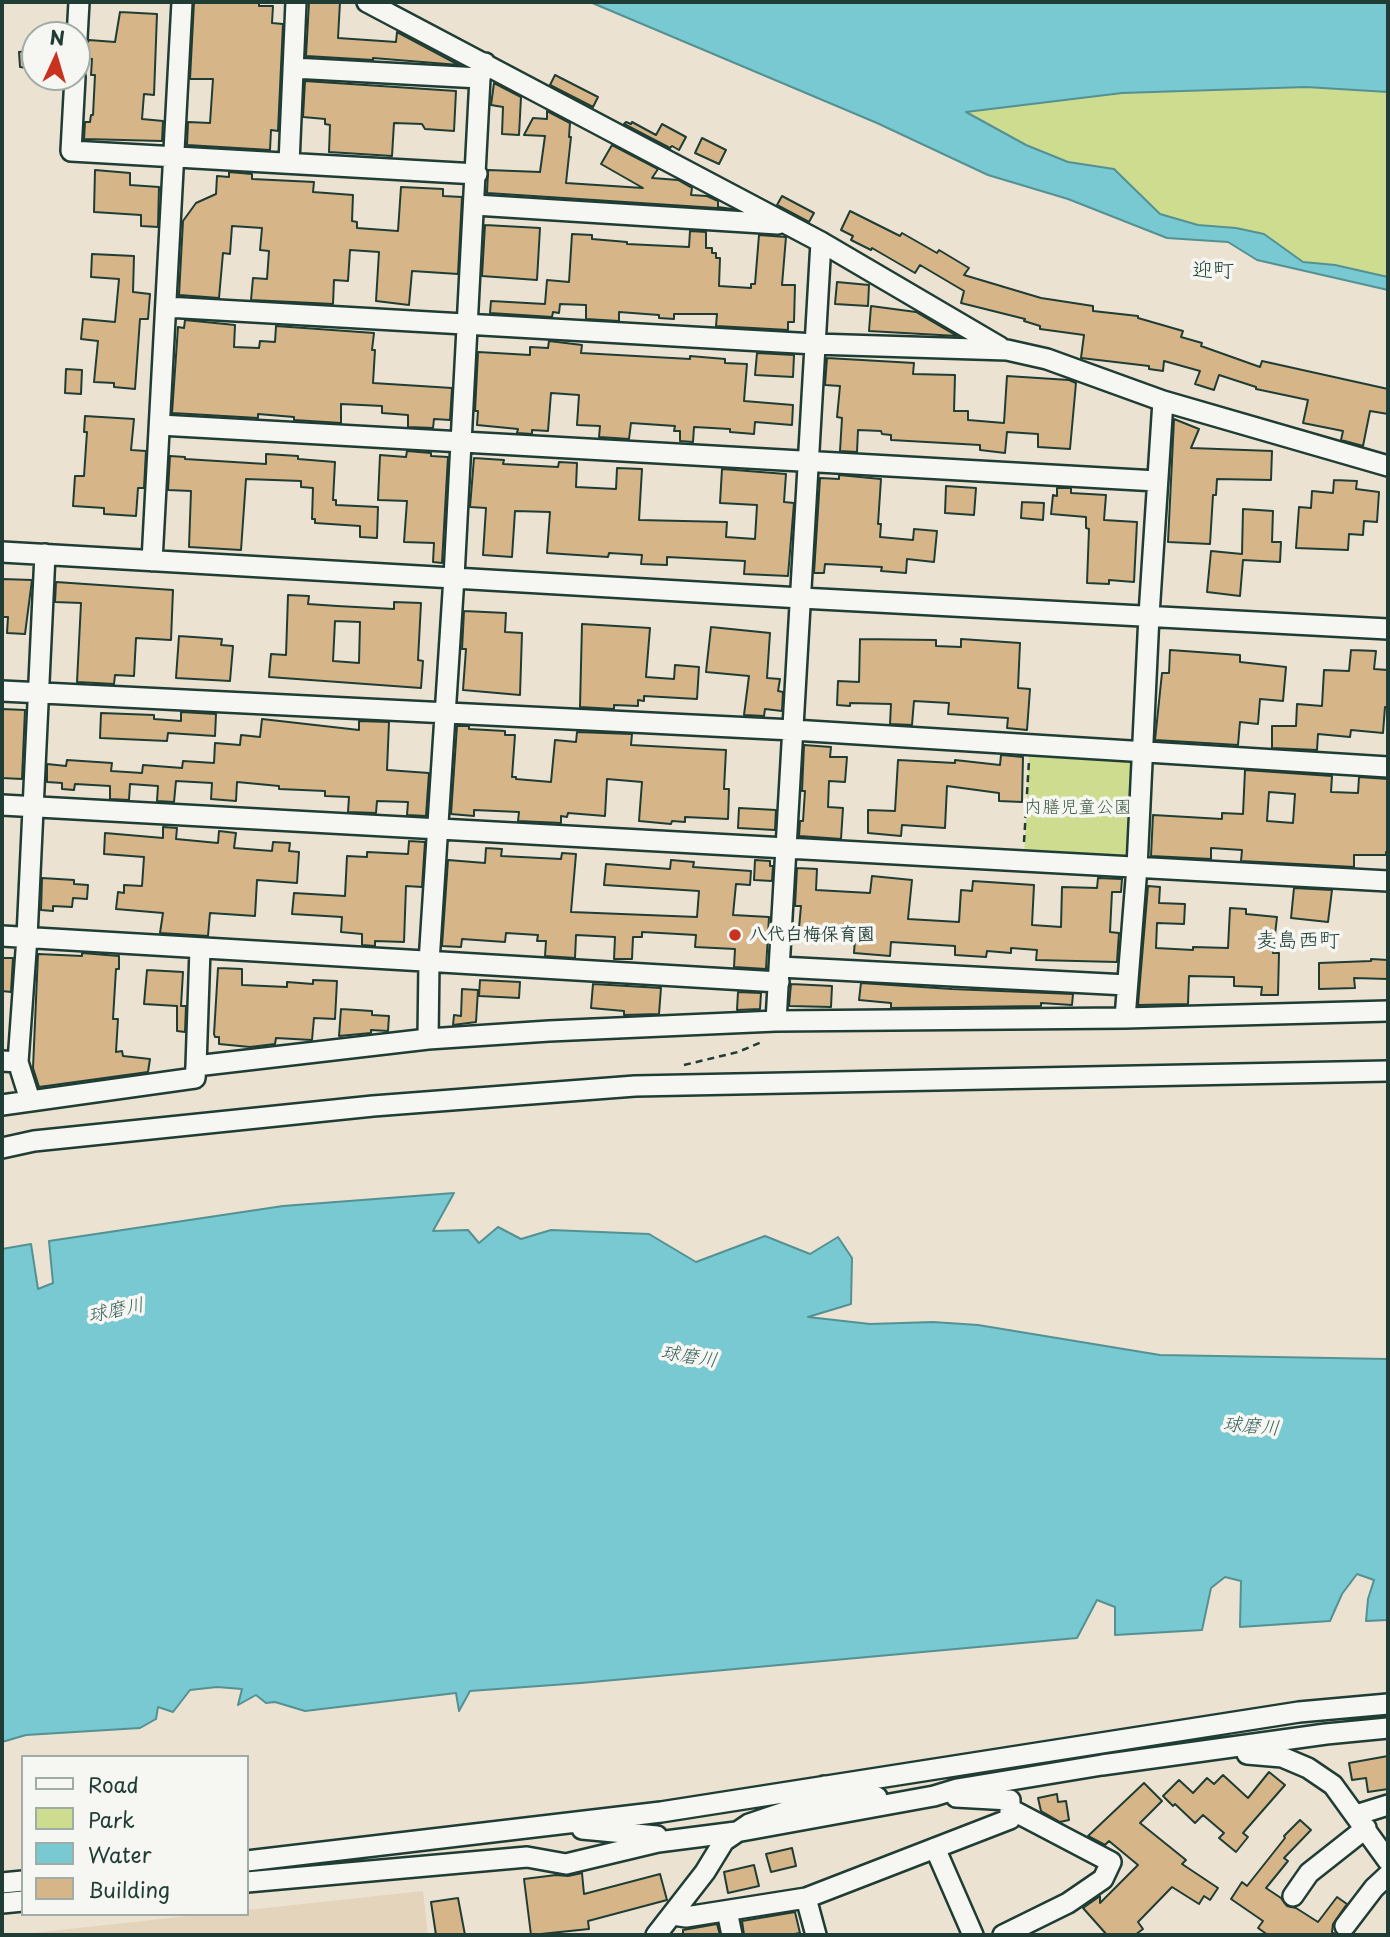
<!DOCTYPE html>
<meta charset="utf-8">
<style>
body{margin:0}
#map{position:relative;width:1390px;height:1937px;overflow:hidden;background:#ece2d2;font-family:"Playpen Sans",sans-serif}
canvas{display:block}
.frame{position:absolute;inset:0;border:4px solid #1f3d34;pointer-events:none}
.legend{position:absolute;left:21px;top:1755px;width:228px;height:161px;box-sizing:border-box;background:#f6f6f2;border:2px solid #a0aca6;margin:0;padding:9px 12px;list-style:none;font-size:21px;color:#1f3d34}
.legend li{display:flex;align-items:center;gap:14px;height:35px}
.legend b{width:35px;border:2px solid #a0aca6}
.north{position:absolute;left:21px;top:21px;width:70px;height:70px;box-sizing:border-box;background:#f6f6f2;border:2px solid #a0aca6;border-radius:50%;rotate:4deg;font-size:19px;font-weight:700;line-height:28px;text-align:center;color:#1f3d34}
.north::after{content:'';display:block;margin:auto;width:24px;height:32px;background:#c8321e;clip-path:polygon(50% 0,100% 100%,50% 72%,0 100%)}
</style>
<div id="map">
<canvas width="1390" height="1937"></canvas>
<div class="frame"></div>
<ul class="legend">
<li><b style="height:9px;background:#f6f6f2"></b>Road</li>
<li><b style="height:19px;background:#cedc90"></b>Park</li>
<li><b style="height:19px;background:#78c9d2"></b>Water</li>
<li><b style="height:19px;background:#d6b589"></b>Building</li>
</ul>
<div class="north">N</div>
</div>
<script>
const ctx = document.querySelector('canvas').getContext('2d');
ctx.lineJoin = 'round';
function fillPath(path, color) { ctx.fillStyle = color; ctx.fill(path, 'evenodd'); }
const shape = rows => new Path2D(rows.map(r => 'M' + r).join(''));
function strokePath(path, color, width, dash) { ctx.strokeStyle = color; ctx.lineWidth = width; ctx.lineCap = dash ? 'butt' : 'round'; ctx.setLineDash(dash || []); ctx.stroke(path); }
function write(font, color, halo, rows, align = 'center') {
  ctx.font = font + ' "Playpen Sans","Klee One",sans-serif'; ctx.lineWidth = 7; ctx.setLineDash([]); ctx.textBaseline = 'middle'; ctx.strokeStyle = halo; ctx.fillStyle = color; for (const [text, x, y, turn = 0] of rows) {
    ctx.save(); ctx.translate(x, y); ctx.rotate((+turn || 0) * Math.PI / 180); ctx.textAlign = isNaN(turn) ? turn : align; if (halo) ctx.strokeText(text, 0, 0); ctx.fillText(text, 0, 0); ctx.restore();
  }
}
const built = shape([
 [423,1891,428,1935,14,1935,206,1914,247,1914,247,1910]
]);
const green = shape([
 [590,2,1388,2,1388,290,1257,260,1228,242,1167,238,1068,199,988,175,877,123],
 [1029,755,1133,759,1130,862,1024,859]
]);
const water = shape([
 [590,2,1388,2,1388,92,1306,87,1122,93,966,112,1026,145,1068,162,1114,169,1160,214,1198,225,1236,228,1264,234,1303,262,1335,265,1388,277,1388,290,1257,260,1228,242,1167,238,1068,199,988,175,877,123,590,2],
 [454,1193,433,1231,468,1230,479,1243,498,1227,521,1239,551,1230,649,1234,696,1262,765,1236,810,1254,838,1237,852,1258,851,1304,808,1317,870,1324,933,1322,978,1325,1160,1355,1388,1359,1388,1620,1366,1621,1368,1599,1374,1580,1357,1574,1342,1594,1330,1621,1240,1627,1241,1581,1225,1577,1211,1588,1202,1630,1115,1635,1115,1607,1097,1600,1077,1638,581,1683,470,1691,459,1711,456,1693,305,1711,275,1702,266,1703,256,1695,238,1705,242,1689,217,1687,190,1690,173,1712,158,1707,156,1719,140,1728,26,1735,2,1742,2,1249,31,1244,38,1289,53,1283,49,1241,283,1206,454,1193]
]);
const building = shape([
 [194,2,259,2,259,6,273,6,272,23,283,24,278,131,271,130,270,150,187,145,188,122,210,123,213,79,190,79,194,2],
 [309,2,340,2,338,38,396,42,397,32,459,65,373,58,373,60,306,56,309,2],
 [120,12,157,14,154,95,144,94,142,119,163,121,162,141,84,139,85,122,90,122,91,115,93,115,95,75,91,75,92,59,84,58,84,48,89,40,115,42,120,12],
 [35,50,35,69,20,67,19,52,35,50],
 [555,75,598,97,593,107,550,85,555,75],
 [305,81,456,91,454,131,425,129,422,124,394,123,392,156,329,152,330,125,325,124,325,119,303,117,305,81],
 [494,83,521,97,519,135,502,134,503,107,491,105,494,83],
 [547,111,570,123,569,137,571,137,566,183,643,188,601,164,612,145,658,169,652,178,678,180,692,188,691,195,707,196,718,201,718,207,732,209,487,193,488,170,540,172,545,136,524,135,533,118,547,119,547,111],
 [626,122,631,124,632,122,656,135,662,124,686,137,679,150,672,146,670,148,624,124,626,122],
 [702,138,726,150,719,164,695,153,702,138],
 [95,170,130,173,130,185,159,187,158,227,141,226,141,215,94,212,95,170],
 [229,172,252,174,252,179,314,182,313,192,353,195,352,221,357,222,357,228,398,231,401,187,443,189,443,196,462,197,458,274,412,271,409,305,376,301,379,252,350,250,348,281,334,280,333,304,251,300,253,278,267,279,269,251,260,250,262,228,232,226,230,254,223,253,219,298,179,295,183,221,196,203,216,194,217,176,229,177,229,172],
 [782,196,814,213,809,222,777,205,782,196],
 [850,211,900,236,902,233,937,253,939,250,969,268,964,275,1041,298,1093,306,1093,311,1138,316,1138,318,1183,331,1181,337,1202,343,1201,346,1260,367,1262,361,1388,389,1388,414,1370,411,1363,446,1341,440,1343,431,1303,423,1308,400,1256,389,1256,387,1219,375,1214,390,1195,384,1200,371,1164,361,1163,371,1149,369,1149,366,1081,358,1084,335,1040,329,1040,326,1024,321,1025,319,961,303,964,291,920,265,915,273,872,248,871,250,851,240,853,236,841,230,850,211],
 [485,225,540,228,537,280,482,276,485,225],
 [690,231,706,232,706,248,712,248,712,253,716,253,716,258,720,258,719,286,751,288,751,284,755,284,759,235,786,237,782,285,795,285,794,322,788,322,788,330,716,326,717,314,674,314,674,319,659,318,659,315,619,312,619,321,586,319,586,305,560,304,559,313,553,312,552,317,490,313,491,301,545,304,547,280,569,282,572,234,592,235,592,239,627,242,627,244,689,247,690,231],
 [92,254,134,256,133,292,150,294,148,319,140,319,135,389,114,387,114,383,94,382,98,341,81,339,83,319,115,322,119,279,91,277,92,254],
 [837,282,869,285,868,306,835,304,837,282],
 [871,306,916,312,957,336,869,331,871,306],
 [185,320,235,325,234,347,259,348,260,341,275,342,276,326,374,333,372,350,375,350,373,383,452,388,450,420,434,419,433,428,408,427,408,415,382,413,382,406,341,404,341,423,294,420,294,417,258,414,258,418,172,413,178,327,184,328,185,320],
 [549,341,582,345,581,353,690,359,690,356,725,359,725,363,747,364,744,401,793,405,792,425,755,422,754,434,730,432,730,429,694,427,693,442,680,441,680,431,674,431,675,426,631,423,629,439,599,437,600,426,577,425,579,395,551,393,548,431,532,430,532,434,517,433,518,429,477,425,478,411,475,411,478,352,530,355,530,347,548,348,549,341],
 [757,353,794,355,793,377,755,375,757,353],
 [827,358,914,363,913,374,955,375,954,411,968,411,968,420,1004,423,1007,376,1069,380,1076,383,1070,449,1038,447,1038,434,1007,432,1005,453,980,450,980,445,891,440,891,435,882,434,881,431,858,430,857,452,840,451,842,418,837,417,840,386,825,385,827,358],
 [66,369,82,370,81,394,65,393,66,369],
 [85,416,134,419,131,450,146,451,144,488,138,488,136,516,104,514,104,508,73,506,75,476,84,476,87,432,84,432,85,416],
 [1174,419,1199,429,1191,448,1272,451,1271,480,1217,479,1216,495,1213,495,1210,544,1168,542,1174,419],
 [407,451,431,453,431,456,448,457,442,563,433,562,434,543,404,542,407,501,378,500,380,455,406,457,407,451],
 [266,454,298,456,298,459,335,462,333,500,336,500,336,505,378,507,377,538,360,537,360,526,315,523,315,519,312,519,313,488,301,487,301,481,246,479,241,550,189,547,191,491,168,490,170,456,185,457,185,459,266,464,266,454],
 [474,458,504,460,503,464,558,467,559,462,577,463,576,487,616,489,617,468,642,469,639,520,727,522,726,537,755,539,757,505,720,503,722,469,786,474,784,502,794,503,788,576,744,574,745,561,667,557,667,565,641,564,642,555,609,553,608,557,547,553,550,512,515,511,512,557,483,555,486,508,470,507,474,458],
 [839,475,881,479,878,524,881,524,880,537,913,540,914,529,937,531,934,562,907,559,906,573,881,571,882,567,825,564,824,573,814,573,820,478,839,479,839,475],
 [1334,480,1357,481,1356,489,1379,492,1377,522,1364,521,1363,535,1349,534,1348,550,1296,548,1299,507,1311,508,1312,491,1333,493,1334,480],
 [946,486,976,488,974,515,945,513,946,486],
 [1057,488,1071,488,1071,493,1106,495,1104,520,1137,522,1134,582,1109,580,1109,584,1087,583,1089,529,1086,528,1086,517,1051,514,1053,495,1057,496,1057,488],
 [1022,502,1044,503,1043,520,1021,518,1022,502],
 [1243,509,1273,511,1272,542,1281,542,1280,562,1243,560,1240,596,1207,592,1211,551,1242,554,1243,509],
 [2,579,32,580,25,634,7,633,8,617,2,617,2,579],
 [56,582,173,590,171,640,136,638,134,676,115,675,114,684,77,682,81,603,55,602,56,582],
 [288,595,309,596,308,604,337,606,394,609,394,602,421,603,418,660,423,661,421,688,269,677,271,654,286,655,288,595],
 [335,621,360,622,359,663,333,661,335,621],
 [464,611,506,613,505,632,522,633,520,695,463,690,466,649,462,649,464,611],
 [582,624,650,628,646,677,674,679,675,665,699,667,697,699,644,696,644,701,638,700,638,706,614,705,614,709,580,707,582,624],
 [711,627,770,633,767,678,780,679,778,691,783,692,782,711,765,709,764,716,744,715,749,676,706,672,711,627],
 [179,636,222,639,221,645,233,646,230,681,176,678,179,636],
 [860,639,936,640,936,646,961,647,961,639,1020,643,1018,688,1030,689,1027,730,1007,728,1008,718,948,714,949,703,914,701,912,725,890,724,891,704,850,703,850,706,837,705,838,681,859,682,860,639],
 [1170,650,1240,655,1240,662,1286,667,1283,701,1260,699,1258,724,1240,722,1238,745,1155,740,1162,673,1169,673,1170,650],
 [1351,650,1376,651,1374,669,1388,670,1388,707,1385,707,1383,733,1351,730,1350,737,1318,734,1317,750,1272,748,1272,726,1296,726,1297,704,1322,706,1324,670,1349,671,1351,650],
 [2,709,25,710,22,779,2,778,2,709],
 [181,712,216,714,215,736,168,733,167,741,100,738,101,713,154,715,154,719,181,721,181,712],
 [262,719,359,730,359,721,389,722,387,770,429,773,426,816,407,815,408,802,377,801,376,813,348,812,349,797,325,796,325,791,279,789,279,786,237,782,236,801,211,799,212,783,176,781,174,802,157,801,158,786,130,784,129,800,110,799,110,786,75,784,74,790,62,789,62,783,47,782,47,764,66,766,67,760,112,763,111,771,142,773,143,765,182,768,183,761,214,763,215,743,240,745,241,735,260,737,262,719],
 [457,726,469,726,469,729,505,731,505,735,515,735,512,777,516,777,516,779,551,782,555,740,576,742,577,732,632,734,631,745,726,750,724,789,729,789,728,819,685,817,685,822,672,821,671,824,639,821,642,782,607,779,605,816,568,813,567,817,561,816,561,823,518,821,519,812,474,810,474,816,451,814,457,726],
 [804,745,831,747,830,757,847,757,845,782,829,781,828,807,843,808,841,839,799,836,800,821,803,821,805,791,802,791,804,745],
 [1001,755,1023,757,1022,802,999,801,999,793,947,786,945,828,902,825,901,836,868,833,868,810,895,811,898,760,955,763,955,760,1000,765,1001,755],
 [1245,770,1332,776,1331,792,1358,793,1359,777,1388,779,1388,852,1386,852,1386,855,1354,855,1354,867,1241,861,1242,850,1211,848,1211,859,1151,856,1153,815,1222,819,1222,813,1243,814,1245,770],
 [1269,792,1295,794,1293,823,1267,821,1269,792],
 [739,808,776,810,775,830,738,828,739,808],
 [163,827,177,828,176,839,218,843,219,831,236,833,234,848,272,851,273,842,290,843,289,851,299,852,297,883,257,880,255,916,210,913,208,936,160,933,163,913,116,909,118,892,124,893,124,885,142,886,144,857,104,854,105,833,163,838,163,827],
 [409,841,425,842,422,887,406,886,404,942,375,941,375,946,362,945,362,934,341,932,342,917,292,914,294,893,345,896,347,856,367,857,367,852,408,854,409,841],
 [486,848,502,849,501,856,561,859,562,853,576,854,571,912,697,917,699,891,604,885,606,864,670,869,671,860,694,862,693,867,751,871,750,885,736,884,733,915,769,917,766,969,734,967,735,949,695,947,696,935,642,932,642,937,633,937,632,959,614,959,615,937,576,935,575,958,545,956,546,941,537,941,538,935,506,933,505,942,462,939,461,947,442,946,448,860,485,863,486,848],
 [755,860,770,861,770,866,773,866,772,881,754,880,755,860],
 [797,868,817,869,816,890,870,893,872,876,912,880,908,919,959,922,961,890,972,891,973,881,1034,885,1032,925,1061,927,1062,887,1097,888,1098,878,1122,879,1121,892,1112,892,1110,932,1119,933,1117,962,1036,960,1037,950,1011,948,1011,953,987,951,986,957,955,955,955,946,891,942,890,956,854,953,855,939,815,934,814,940,798,939,801,906,795,906,797,868],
 [42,878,74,880,74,884,88,885,87,899,73,898,72,907,53,906,53,911,41,910,42,878],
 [1148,886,1160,887,1159,903,1185,904,1184,924,1157,923,1156,948,1193,950,1193,947,1228,948,1230,908,1246,909,1246,914,1277,917,1273,953,1279,953,1278,995,1261,995,1262,987,1234,986,1234,977,1189,976,1188,1004,1138,1005,1148,886],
 [1294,888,1332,890,1328,922,1291,918,1294,888],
 [82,953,119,956,119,969,116,969,113,1019,118,1019,116,1052,122,1051,123,1056,150,1059,148,1072,39,1087,33,1068,38,954,82,956,82,953],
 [2,958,13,958,11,992,2,991,2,958],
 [1371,959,1388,960,1388,979,1354,978,1355,988,1319,989,1319,963,1371,961,1371,959],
 [218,968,242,969,242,985,287,987,287,982,313,984,313,980,337,981,335,1019,314,1018,312,1040,276,1038,275,1044,250,1047,219,1044,219,1037,215,1037,214,1034,218,968],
 [147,970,183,972,181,1006,186,1006,185,1032,177,1031,177,1006,144,1004,147,970],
 [480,980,520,982,519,998,479,996,480,980],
 [861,983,952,989,1073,994,1072,1005,1041,1003,1041,1006,891,1008,891,1003,859,1000,861,983],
 [593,984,661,988,659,1014,624,1015,624,1011,591,1008,593,984],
 [791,984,832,986,831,1007,789,1006,791,984],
 [462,989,478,990,476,1022,453,1025,454,1015,461,1016,462,989],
 [738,992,761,993,760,1009,737,1010,738,992],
 [341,1009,372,1011,372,1015,389,1016,388,1031,371,1030,371,1033,339,1036,341,1009],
 [1388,1756,1388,1789,1368,1792,1366,1778,1352,1780,1349,1763,1388,1756],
 [1269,1772,1285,1785,1243,1833,1248,1837,1236,1852,1219,1838,1224,1833,1203,1815,1195,1823,1175,1804,1173,1806,1163,1796,1179,1780,1193,1793,1207,1778,1214,1784,1223,1775,1248,1798,1269,1772],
 [1144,1783,1162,1801,1140,1823,1186,1860,1182,1864,1218,1888,1210,1900,1204,1896,1199,1904,1172,1887,1138,1922,1143,1929,1135,1935,1107,1935,1083,1908,1100,1896,1100,1903,1138,1865,1109,1841,1105,1845,1088,1836,1144,1783],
 [1057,1794,1058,1802,1066,1801,1069,1820,1060,1822,1041,1811,1038,1798,1057,1794],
 [1300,1820,1311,1830,1284,1858,1288,1861,1266,1888,1281,1898,1287,1906,1296,1908,1318,1922,1337,1897,1347,1904,1333,1924,1332,1932,1337,1935,1268,1935,1258,1928,1263,1921,1231,1899,1242,1882,1247,1886,1285,1838,1284,1836,1300,1820],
 [792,1848,796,1866,771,1872,766,1854,792,1848],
 [754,1865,759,1886,728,1893,724,1872,754,1865],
 [582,1873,584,1894,660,1874,667,1900,588,1921,589,1929,531,1935,524,1879,556,1875,568,1876,582,1873],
 [458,1898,465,1935,436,1935,431,1902,458,1898],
 [795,1912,800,1933,789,1935,744,1935,742,1921,795,1912],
 [717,1924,720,1935,683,1935,683,1930,717,1924]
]);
const path = shape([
 [1024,842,1029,761],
 [684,1065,738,1052,764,1041]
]);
const minor = shape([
 [367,2,821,242,1000,347],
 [77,38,79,2],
 [293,68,480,78],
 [75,77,71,151,477,174],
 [289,163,296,2],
 [475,205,778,224],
 [166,307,815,344,1007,350,1047,359,1163,401,1388,466],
 [160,425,1157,481],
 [2,552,801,598,1388,629],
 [152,561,182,2],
 [2,691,793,730,1388,767],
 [2,805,1388,881],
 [2,936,779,982],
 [780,967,1127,985],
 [1125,1018,1137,867,1149,615,1163,401],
 [776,1021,821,242],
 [428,1039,429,962,454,577,480,78,485,63],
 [2,1061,18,1062,27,937,45,554],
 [18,1062,30,1100],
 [196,1066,200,949],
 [2,1105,195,1078,196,1066,428,1039,549,1031,776,1021,1125,1018,1388,1011],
 [2,1148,34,1141,373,1106,635,1086,1388,1071],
 [1247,1754,1282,1757,1308,1768,1333,1785,1388,1861],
 [826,1798,877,1797],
 [1356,1815,1388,1805],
 [582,1829,657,1836],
 [935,1848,973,1935],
 [247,1861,661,1812,1299,1712,1388,1704],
 [247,1882,527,1857,566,1864,658,1842,736,1832,934,1796,957,1789,1102,1765,1326,1734,1388,1728],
 [2,1883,23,1881],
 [1293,1896,1309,1873,1366,1828],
 [2,1903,23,1901],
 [727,1911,732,1935],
 [673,1915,686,1917,806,1898],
 [1345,1926,1374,1888,1388,1875],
 [656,1935,705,1872,724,1841,749,1824,826,1798,824,1786],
 [816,1935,806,1898,1010,1819,1010,1800,956,1797],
 [1003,1935,1068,1903,1103,1879,1111,1862,1010,1809]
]);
const markers = [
 [735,935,7,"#c8321e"]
];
const parkNames = [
 ["内膳児童公園",1078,808]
];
const poiNames = [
 ["八代白梅保育園",749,935]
];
const waterNames = [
 ["球磨川",116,1311,-12],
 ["球磨川",689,1357,9],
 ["球磨川",1251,1427,5]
];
const quarterNames = [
 ["迎町",1213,271],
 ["麦島西町",1298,941]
];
fillPath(built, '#e5d4bc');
fillPath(green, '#cedc90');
fillPath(water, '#78c9d2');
strokePath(water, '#549193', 2);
fillPath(building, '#d6b589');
strokePath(building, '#1f3d34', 2);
strokePath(minor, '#1f3d34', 24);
strokePath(path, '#1f3d34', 2.5, [7, 5]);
strokePath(minor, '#f6f6f2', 19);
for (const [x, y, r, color] of markers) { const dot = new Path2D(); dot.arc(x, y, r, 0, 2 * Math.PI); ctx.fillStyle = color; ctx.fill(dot); strokePath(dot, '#f6f6f2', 2.5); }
write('18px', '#425d46', '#f6f6f2', parkNames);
write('bold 18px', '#1f3d34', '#f6f6f2', poiNames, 'left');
write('italic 19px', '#35605c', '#f6f6f2', waterNames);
write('21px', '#1f3d34', '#f6f6f2', quarterNames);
</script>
